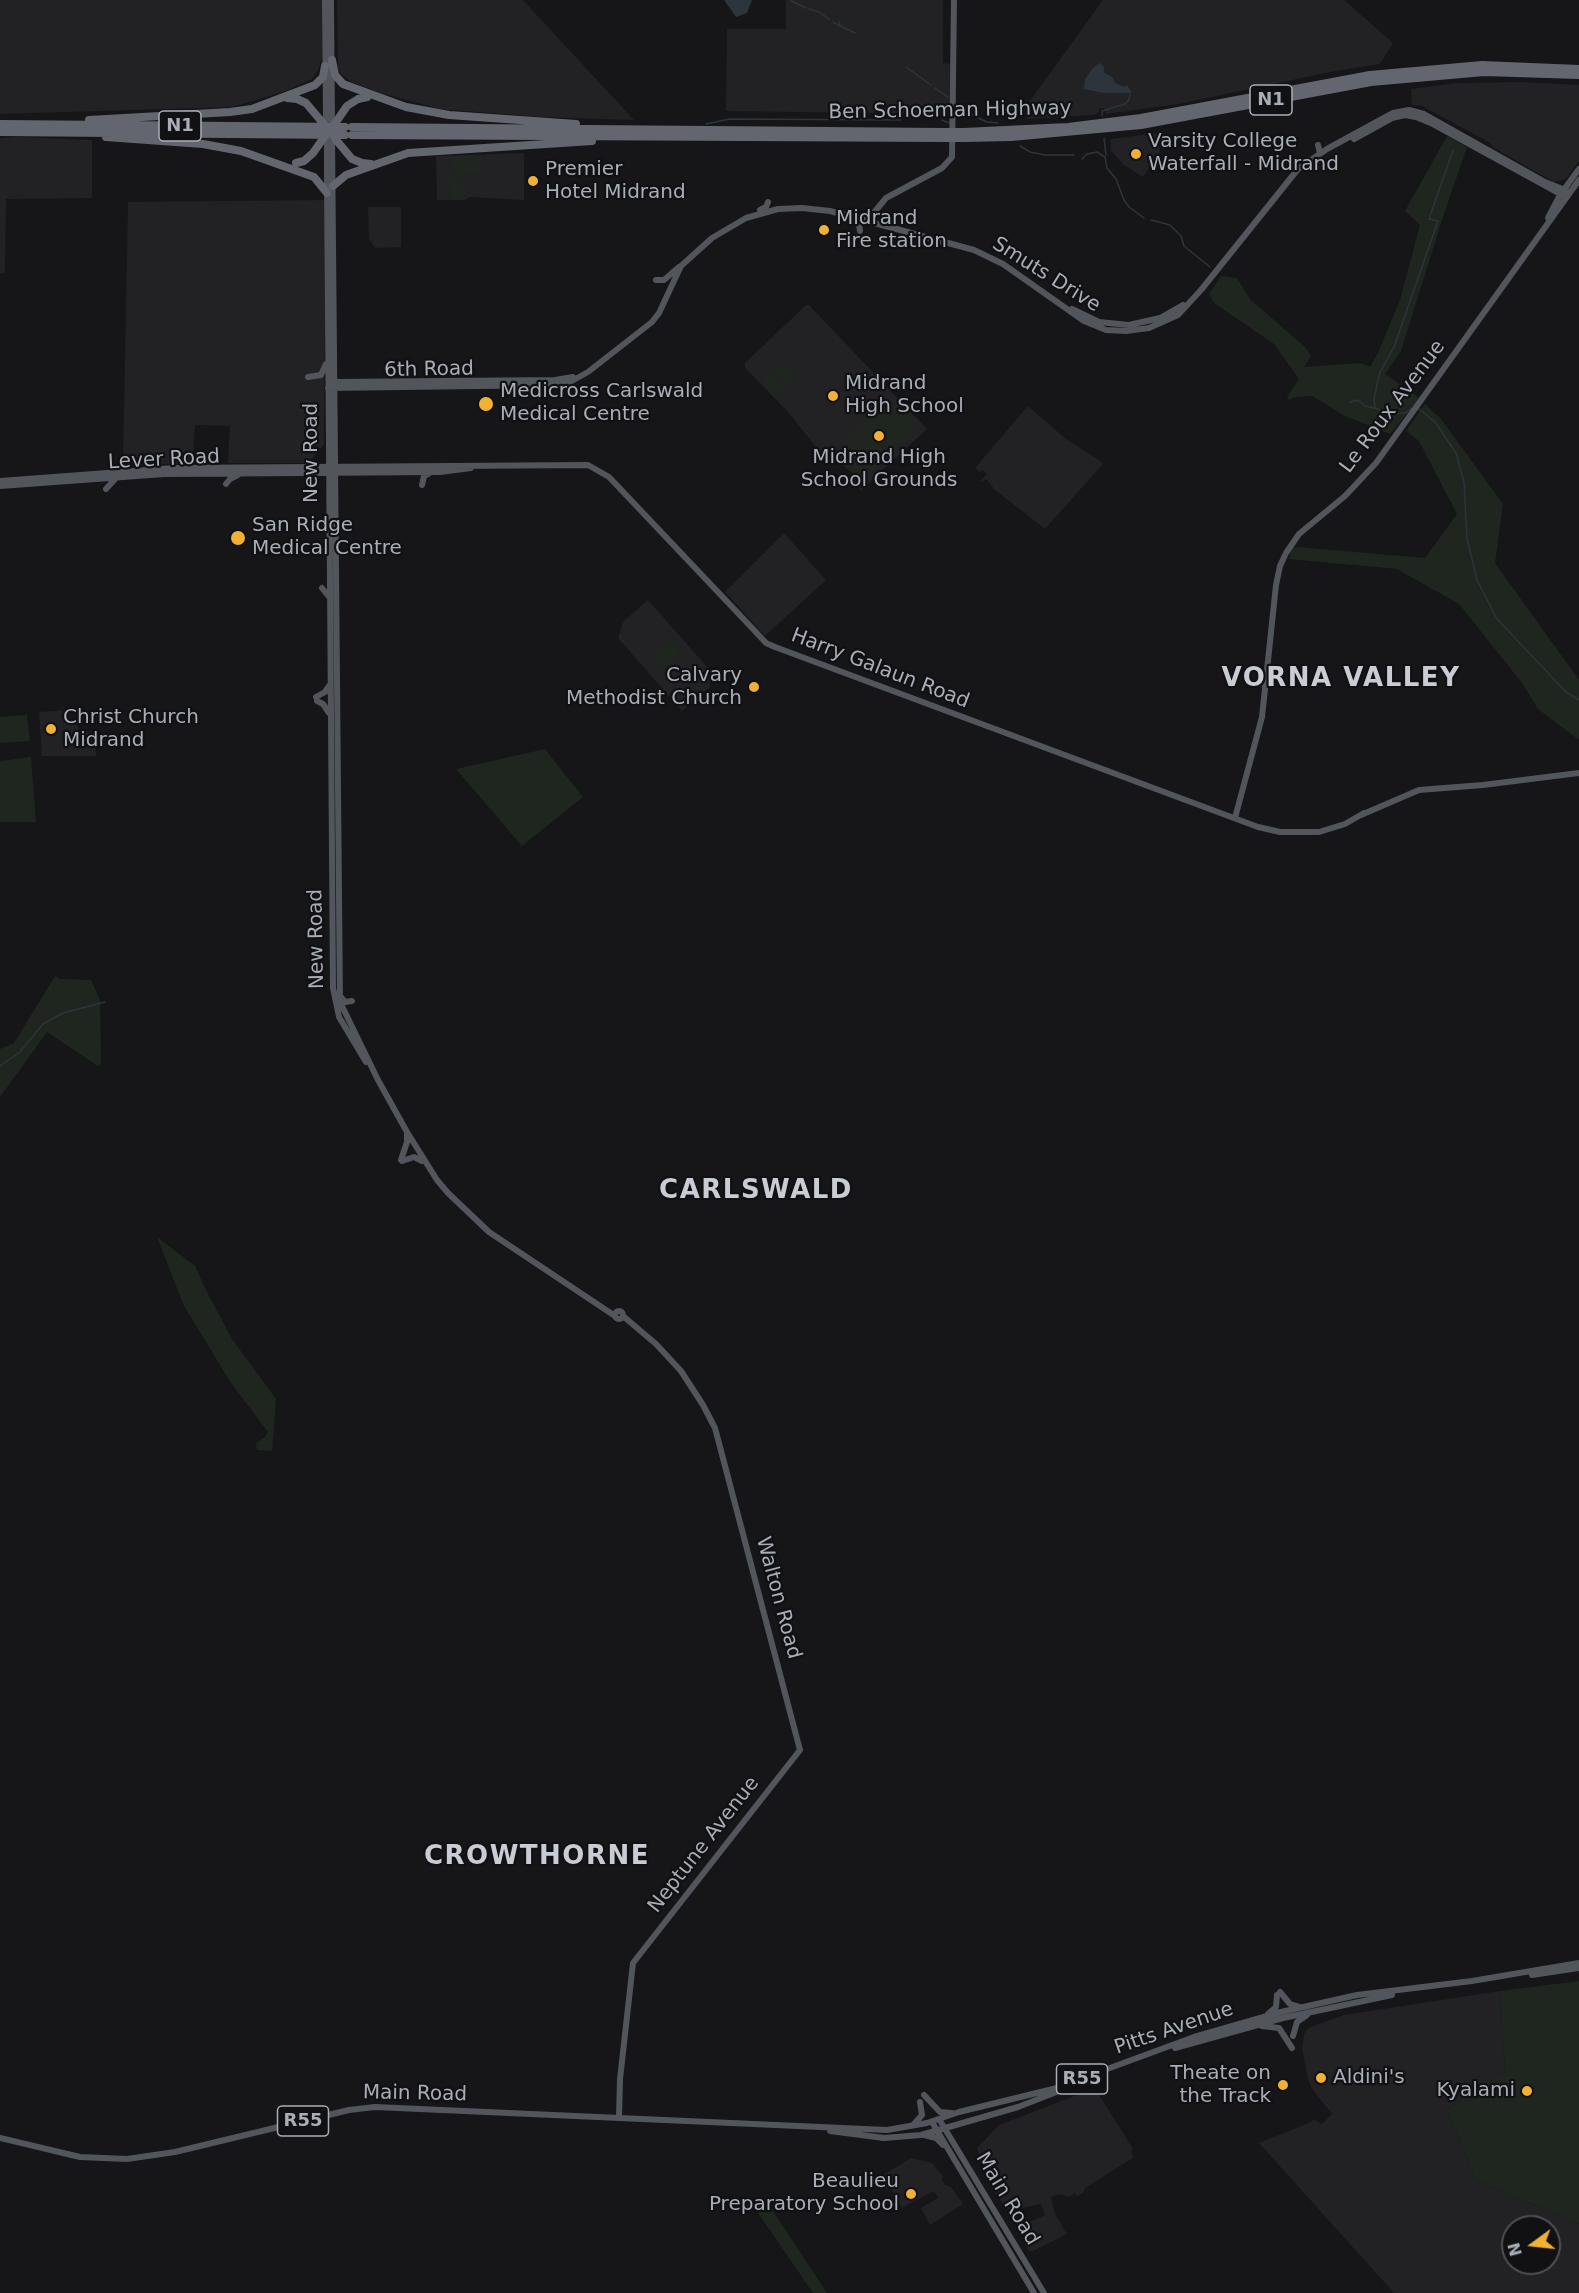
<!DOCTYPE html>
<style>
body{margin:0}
#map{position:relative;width:1579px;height:2293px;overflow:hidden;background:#161618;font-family:"DejaVu Sans",sans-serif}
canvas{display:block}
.north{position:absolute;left:1501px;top:2215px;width:60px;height:60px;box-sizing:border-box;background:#111113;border:2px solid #4d4f55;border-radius:50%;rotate:255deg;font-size:16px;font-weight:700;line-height:24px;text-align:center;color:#a8adb8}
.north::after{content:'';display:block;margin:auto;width:21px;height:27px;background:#f2b134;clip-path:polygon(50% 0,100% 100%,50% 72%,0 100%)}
</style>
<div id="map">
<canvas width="1579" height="2293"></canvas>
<div class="north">N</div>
</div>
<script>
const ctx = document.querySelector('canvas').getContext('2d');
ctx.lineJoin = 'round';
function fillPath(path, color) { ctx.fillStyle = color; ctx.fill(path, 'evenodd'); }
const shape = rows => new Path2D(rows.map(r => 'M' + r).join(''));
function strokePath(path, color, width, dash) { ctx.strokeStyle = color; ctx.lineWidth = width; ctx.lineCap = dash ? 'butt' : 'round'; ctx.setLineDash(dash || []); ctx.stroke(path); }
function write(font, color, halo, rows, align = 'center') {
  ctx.font = font + ' "DejaVu Sans",sans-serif'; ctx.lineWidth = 4.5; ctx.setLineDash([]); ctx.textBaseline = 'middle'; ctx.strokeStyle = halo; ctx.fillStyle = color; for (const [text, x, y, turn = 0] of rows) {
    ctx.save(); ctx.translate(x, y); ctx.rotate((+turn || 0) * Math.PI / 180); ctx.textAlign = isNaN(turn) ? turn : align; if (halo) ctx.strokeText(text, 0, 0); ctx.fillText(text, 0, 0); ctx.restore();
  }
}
const built = shape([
 [0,0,322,0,322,59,318,70,312,79,286,91,232,107,0,114],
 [337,0,523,0,634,120,541,117,440,109,381,93,351,82,341,74,338,67],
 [786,0,943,0,943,63,950,64,949,114,726,111,727,29,786,29],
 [1103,0,1344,0,1393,43,1380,64,1330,72,1179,104,1106,114,1104,108,1099,109,1099,112,1094,115,1027,119,1024,109],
 [1521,82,1579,85,1579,161,1566,179,1554,182,1494,148,1490,143,1481,138,1422,106,1412,105,1411,89,1457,83],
 [1157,133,1160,152,1143,177,1124,165,1111,151,1111,139],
 [18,137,92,140,92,198,6,199,5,273,0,273,0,138],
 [524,153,524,200,470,197,465,200,437,200,436,156],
 [326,200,324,445,308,463,228,463,230,426,195,425,192,463,123,466,128,202],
 [368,207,401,207,401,247,375,248,369,239],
 [806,305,809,305,927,429,860,491,858,478,837,460,834,459,828,462,788,412,745,368,745,363],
 [1028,406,1066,439,1102,462,1103,464,1045,529,995,490,986,479,982,482,981,481,987,474,983,470,980,472,975,468],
 [784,533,826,580,765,636,725,592],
 [648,600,716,677,709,683,711,686,682,711,618,638,623,622],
 [67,710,71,722,78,725,79,732,94,732,96,756,42,756,39,712],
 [1500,1991,1505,2072,1447,2110,1476,2180,1579,2224,1579,2293,1394,2293,1259,2143,1311,2122,1313,2119,1322,2124,1332,2114,1312,2089,1308,2079,1302,2049,1304,2034,1308,2028,1344,2015],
 [1513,2227,1549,2227,1549,2263,1513,2263],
 [1098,2093,1133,2149,1131,2151,1133,2158,1085,2188,1083,2193,1077,2196,1075,2193,1069,2197,1059,2194,1051,2197,1055,2214,1067,2234,1031,2252,1027,2249,1020,2231,1022,2226,1045,2215,1041,2204,1012,2210,1006,2208,989,2184,977,2148,999,2125,1077,2095],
 [911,2158,932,2163,943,2176,942,2180,945,2185,951,2187,963,2204,930,2225,921,2208,938,2198,934,2191,902,2208,883,2175]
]);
const green = shape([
 [1447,136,1467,147,1442,220,1401,351,1385,374,1420,398,1390,434,1345,416,1312,396,1296,397,1289,400,1287,397,1299,379,1274,344,1214,303,1209,294,1221,276,1237,278,1250,299,1306,348,1311,356,1304,367,1361,363,1370,367,1378,353,1400,300,1420,225,1405,211],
 [451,156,482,156,482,173,452,175],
 [449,178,459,178,465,185,465,199,452,199],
 [783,361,797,377,787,386,773,371],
 [771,372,786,388,775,398,761,383],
 [891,398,898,401,910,417,911,434,871,474,854,474,843,461,842,443],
 [1425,404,1441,419,1503,504,1495,563,1579,680,1579,740,1538,709,1522,683,1459,604,1397,569,1289,559,1291,548,1297,547,1425,558,1457,514,1419,441,1406,431],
 [671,641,680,654,660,669,651,656],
 [27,715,30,741,0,743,0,717],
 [545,749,583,797,522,846,456,769],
 [31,757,36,822,0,822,0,761],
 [55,976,60,979,91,980,100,1000,101,1063,98,1066,47,1032,0,1097,0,1049,14,1043],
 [157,1237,195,1266,205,1288,232,1339,276,1399,272,1451,257,1450,256,1443,264,1438,268,1432,231,1383,184,1306],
 [1579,1981,1579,2224,1476,2180,1447,2110,1505,2072,1500,1991],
 [765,2199,827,2293,813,2293,752,2204]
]);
const water = shape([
 [724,0,752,0,747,13,736,17],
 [1100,63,1104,67,1104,73,1112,77,1115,83,1124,87,1127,85,1132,93,1104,93,1084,89,1085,79,1093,68]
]);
const stream = shape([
 [791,1,806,8],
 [809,9,819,12,829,19],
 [833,22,840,26],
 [839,22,840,26,855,33],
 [906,67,931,85],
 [935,88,948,97],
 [963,106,974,116,987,122,998,123],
 [1102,116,1102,111,1125,104,1129,100,1130,94],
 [942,120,949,123],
 [706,124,730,119,901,120],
 [1104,138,1106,155],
 [1020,146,1030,152,1045,155,1074,155],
 [1082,159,1087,154,1097,152,1105,157,1107,168,1116,179,1124,200,1129,207,1144,218],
 [1151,220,1170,225,1181,236,1184,246,1210,267],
 [1350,402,1358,400,1365,406,1374,408],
 [1412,408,1405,413,1390,414,1375,408,1374,399,1380,372,1394,347,1438,221,1429,219,1453,150],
 [1419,409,1435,422,1456,453,1464,482,1467,538,1477,580,1497,619,1566,692,1579,700],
 [0,1066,19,1053,43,1024,63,1013,105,1002]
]);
const major = shape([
 [325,0,326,121],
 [331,0,332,123],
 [332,138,340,1002,378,1080,407,1132,437,1180,448,1193,489,1232,615,1316],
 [1354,139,1392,118,1405,115,1416,117,1433,124,1566,197],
 [1318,145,1320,153],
 [327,176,333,988,339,1017,366,1062],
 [760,210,766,207,768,202],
 [851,218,859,224,860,231],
 [1548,218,1560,195,1579,169],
 [868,220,886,198,942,168,952,157,954,0],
 [656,280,664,280,679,267],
 [1072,309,1099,322,1129,325,1160,318,1183,305],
 [308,377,321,375,326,364],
 [332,382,555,380,573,377],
 [328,388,554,385,570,382,588,372,652,322,659,313,681,266,712,238,746,218,778,209,802,208,830,211,974,250,1003,264,1084,321,1106,330,1126,331,1149,328,1178,315,1201,290,1298,169,1327,149,1393,113,1409,110,1424,114,1545,182,1570,192],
 [0,481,174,468,588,465,609,477,753,629,766,643,775,647,1258,827,1280,832,1319,832,1345,824,1364,813],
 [226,484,230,479,238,475],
 [422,485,424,476,430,473],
 [0,486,164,474,440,472,471,468],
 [106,489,116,478],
 [322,588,330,598],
 [316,697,325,692,329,686],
 [317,701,323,704,329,713],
 [1361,815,1419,790,1483,785,1579,773],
 [1235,818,1262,717,1276,585,1280,566,1286,553,1299,534,1345,496,1376,463,1579,180],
 [341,997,345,1002,352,1001],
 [401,1160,407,1142,407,1134],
 [402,1161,414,1157,422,1161],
 '615 1315a4 4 0 1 1 8 0a4 4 0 1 1-8 0Z',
 [1532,1975,1579,1968],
 [1280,1992,1290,2004,1300,2007],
 [1268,2014,1276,2007,1277,1995],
 [1262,2026,1279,2028,1292,2048],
 [1293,2036,1297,2022,1307,2015],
 [1175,2048,1283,2018,1392,1995],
 [924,2095,940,2112,952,2113],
 [619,2118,620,2079,633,1963,800,1750,715,1428,703,1405,681,1371,656,1344,623,1316],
 [939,2119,1044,2293],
 [932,2122,1034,2293],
 [914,2124,922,2115,920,2102],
 [830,2131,884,2138,921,2135,1018,2107,1064,2089],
 [924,2135,936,2138,943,2145],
 [0,2138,80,2157,127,2159,175,2152,349,2110,375,2107,887,2130,927,2123,959,2112,1053,2089,1194,2037,1281,2012,1357,1995,1472,1981,1579,1963]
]);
const highway = shape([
 [332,60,335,75,343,84,406,107,449,115,576,124],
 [287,98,297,99,306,103,322,122],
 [89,120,230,112,252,109,315,85,323,77,325,66],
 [0,124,345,127],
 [352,127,944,132],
 [0,132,345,135],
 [964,132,1068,127,1141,118,1370,75,1482,65,1579,69],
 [352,135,944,138],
 [106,137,203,144,241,151,314,177,327,193],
 [964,138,1011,137,1141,125,1371,82,1484,72,1579,75],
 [337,141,352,159,362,163,371,164],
 [333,186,346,175,408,153,592,141]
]);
const majorBridge = shape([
 [327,134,327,176]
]);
const highwayBridge = shape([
 [322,122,326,128],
 [332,128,347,106,358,99,367,97],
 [332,132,337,141],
 [944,132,964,132],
 [944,138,964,138],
 [296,163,304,161,313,153,327,133]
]);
const markers = [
 [1136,154,6,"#f2b134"],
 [533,181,6,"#f2b134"],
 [824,230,6,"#f2b134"],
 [833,396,6,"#f2b134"],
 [486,404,8,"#f2b134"],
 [879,436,6,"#f2b134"],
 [238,538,8,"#f2b134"],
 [754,687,6,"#f2b134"],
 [51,729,6,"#f2b134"],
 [1321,2078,6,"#f2b134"],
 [1283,2085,6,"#f2b134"],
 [1527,2091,6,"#f2b134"],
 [911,2194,6,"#f2b134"]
];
const shields = [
 [1271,100,42],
 [180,126,42],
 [1082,2079,51],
 [303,2121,51]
];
const shieldNames = [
 ["N1",1271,100],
 ["N1",180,126],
 ["R55",1082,2079],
 ["R55",303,2121]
];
const streetNames = [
 ["Ben Schoeman Highway",950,111,-1],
 ["Smuts Drive",1046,275,32],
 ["6th Road",429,370,-1],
 ["Le Roux Avenue",1393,407,-53],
 ["New Road",312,453,-90],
 ["Lever Road",164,460,-3],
 ["Harry Galaun Road",880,669,21],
 ["New Road",317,939,-91],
 ["Walton Road",778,1598,75],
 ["Neptune Avenue",704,1845,-52],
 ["Pitts Avenue",1174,2029,-19],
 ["Main Road",415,2094,1],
 ["Main Road",1007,2199,59]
];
const poiNames = [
 ["Varsity College",1148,142],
 ["Waterfall - Midrand",1148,165],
 ["Premier",545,170],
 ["Hotel Midrand",545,193],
 ["Midrand",836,219],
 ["Fire station",836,242],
 ["Midrand",845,384],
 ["High School",845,407],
 ["Medicross Carlswald",500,392],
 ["Medical Centre",500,415],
 ["Midrand High",879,458,"center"],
 ["School Grounds",879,481,"center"],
 ["San Ridge",252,526],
 ["Medical Centre",252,549],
 ["Calvary",742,676,"right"],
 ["Methodist Church",742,699,"right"],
 ["Christ Church",63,718],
 ["Midrand",63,741],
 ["Theate on",1271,2074,"right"],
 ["the Track",1271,2097,"right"],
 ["Aldini's",1333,2078],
 ["Kyalami",1515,2091,"right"],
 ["Beaulieu",899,2182,"right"],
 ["Preparatory School",899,2205,"right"]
];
const districtNames = [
 ["VORNA VALLEY",1341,679],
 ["CARLSWALD",756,1191],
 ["CROWTHORNE",537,1857]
];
fillPath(built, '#222225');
fillPath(green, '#1e261f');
fillPath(water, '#2c353c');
strokePath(stream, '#2c353c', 1.5);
strokePath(major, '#53555c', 6);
strokePath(highway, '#63666e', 8);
strokePath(majorBridge, '#53555c', 6);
strokePath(highwayBridge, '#63666e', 8);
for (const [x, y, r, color] of markers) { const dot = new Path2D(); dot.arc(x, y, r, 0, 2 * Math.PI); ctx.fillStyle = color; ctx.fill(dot); strokePath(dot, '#111113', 2); }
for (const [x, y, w] of shields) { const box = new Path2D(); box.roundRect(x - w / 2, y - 15, w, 30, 4.5); ctx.fillStyle = '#111113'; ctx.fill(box); strokePath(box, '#a8adb8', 1.5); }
write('bold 18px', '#a8adb8', null, shieldNames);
write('20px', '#a8adb8', '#111113', streetNames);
write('20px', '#a8adb8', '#111113', poiNames, 'left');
ctx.letterSpacing = '1.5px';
write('bold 26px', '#c9ccd4', '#111113', districtNames);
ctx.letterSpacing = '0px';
</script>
